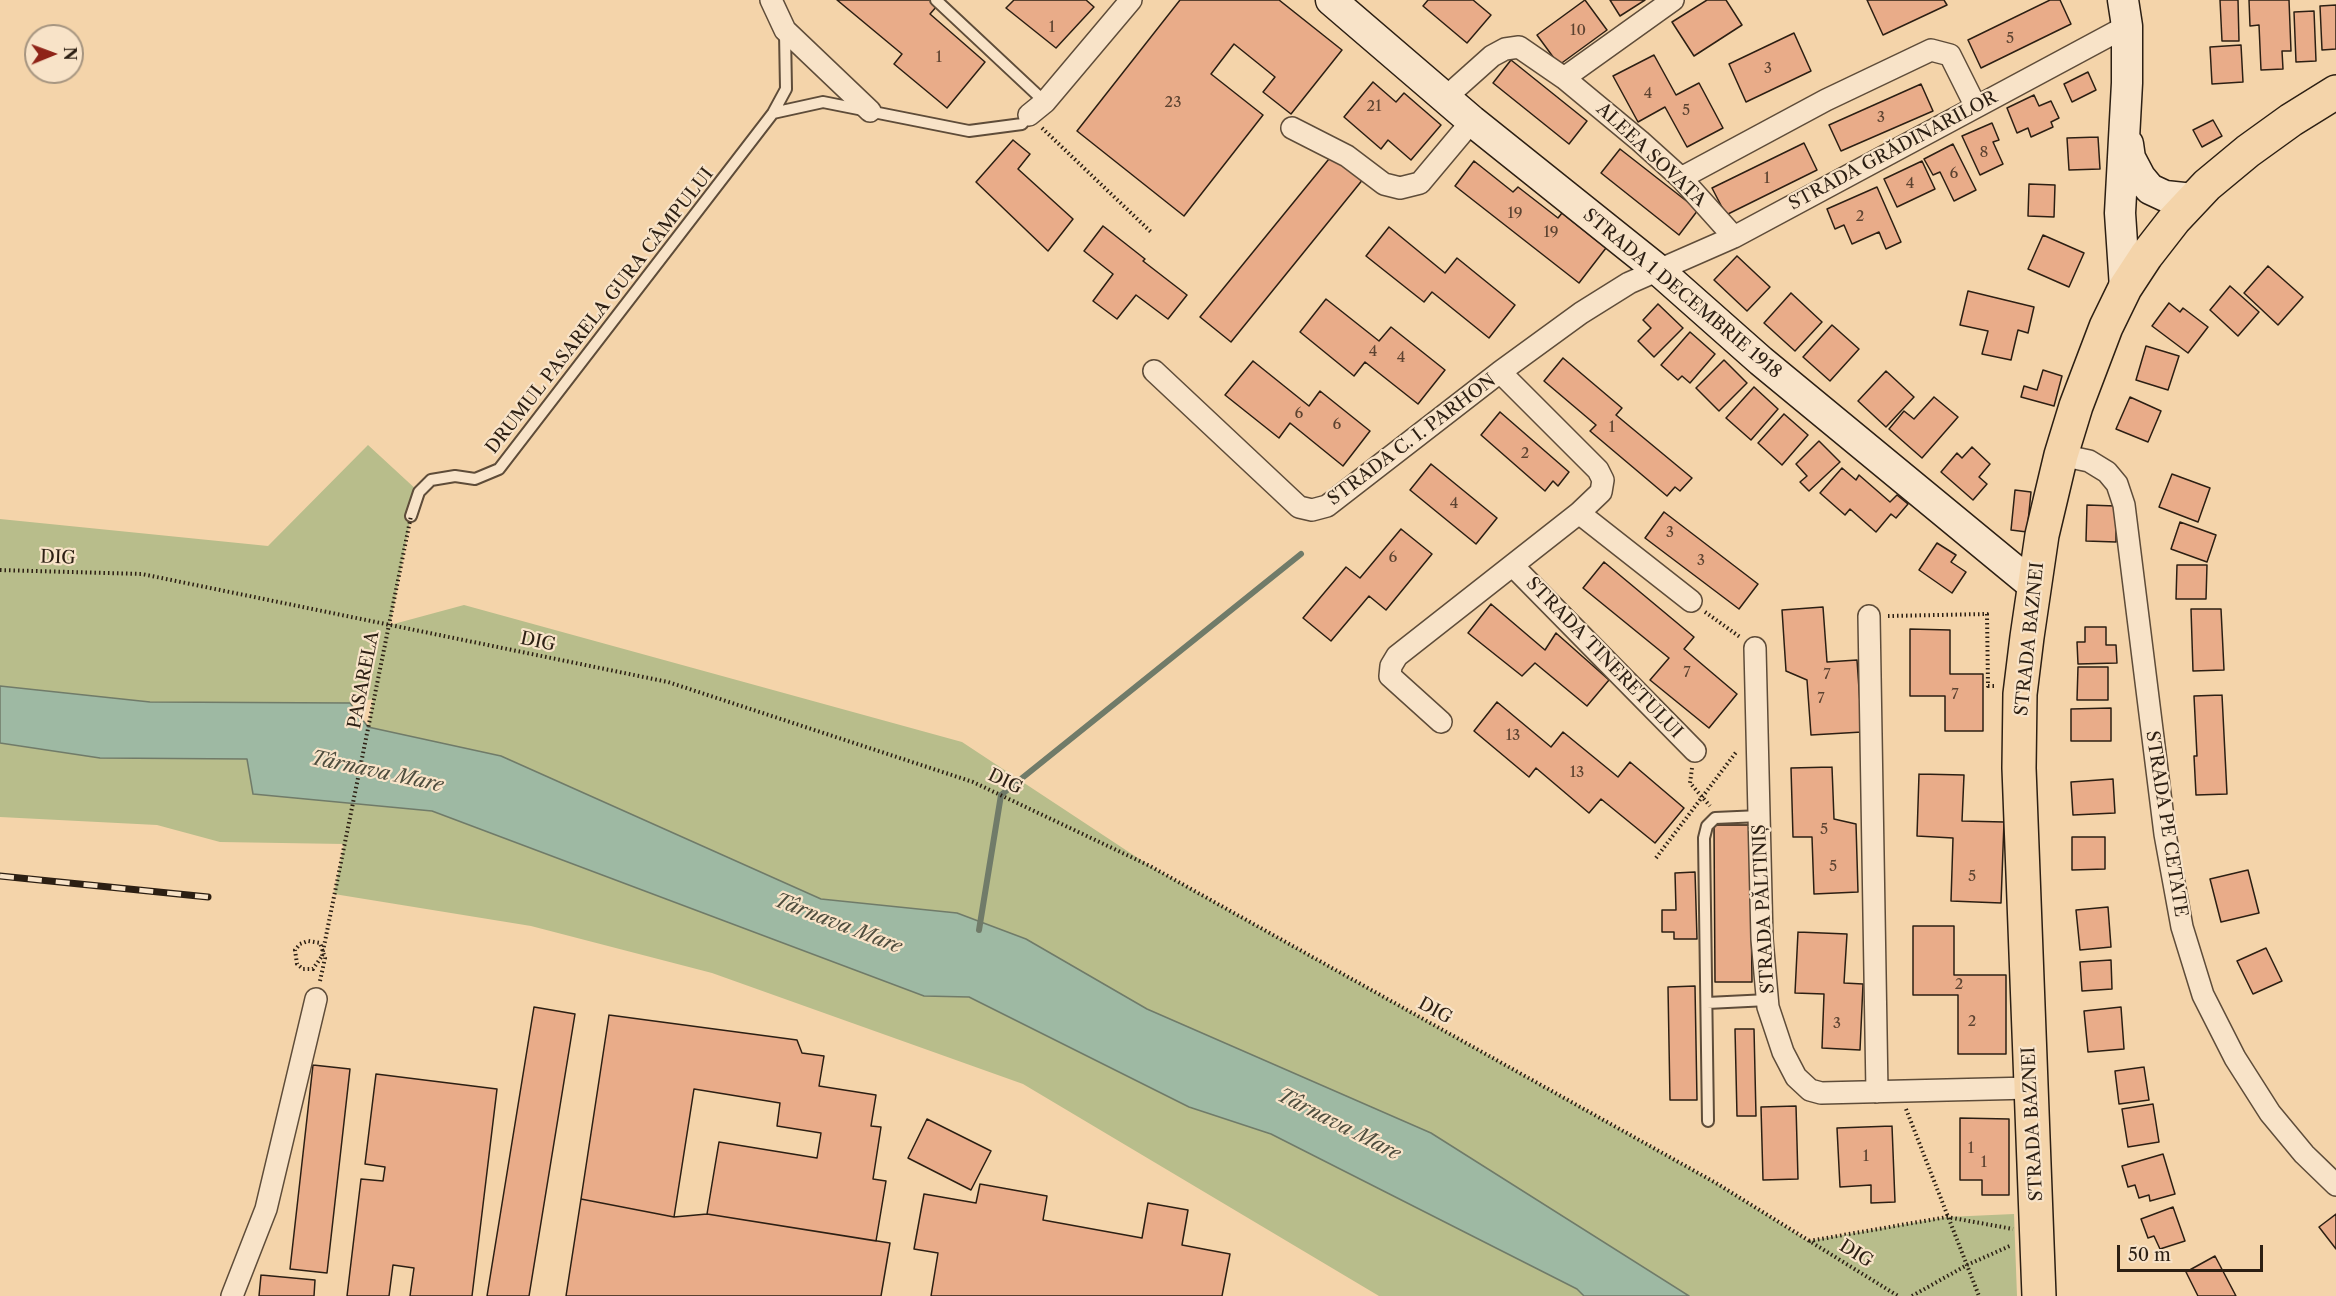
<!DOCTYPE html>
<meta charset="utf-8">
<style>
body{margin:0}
#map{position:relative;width:2336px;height:1296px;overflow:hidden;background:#f4d4aa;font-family:"Libre Caslon Text",serif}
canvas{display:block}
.north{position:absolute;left:24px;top:24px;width:60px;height:60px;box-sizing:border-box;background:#f8e3c8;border:2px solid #a69580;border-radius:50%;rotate:89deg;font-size:16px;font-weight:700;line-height:24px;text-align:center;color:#2c1f13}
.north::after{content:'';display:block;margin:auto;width:21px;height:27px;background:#8f2418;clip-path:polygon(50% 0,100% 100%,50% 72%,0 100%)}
.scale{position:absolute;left:2117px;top:1245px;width:146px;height:27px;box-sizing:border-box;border:3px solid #2c1f13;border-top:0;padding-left:8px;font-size:18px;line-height:21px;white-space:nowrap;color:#2c1f13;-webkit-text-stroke:4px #f8e3c8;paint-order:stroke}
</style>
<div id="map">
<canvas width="2336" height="1296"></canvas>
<div class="north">N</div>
<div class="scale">50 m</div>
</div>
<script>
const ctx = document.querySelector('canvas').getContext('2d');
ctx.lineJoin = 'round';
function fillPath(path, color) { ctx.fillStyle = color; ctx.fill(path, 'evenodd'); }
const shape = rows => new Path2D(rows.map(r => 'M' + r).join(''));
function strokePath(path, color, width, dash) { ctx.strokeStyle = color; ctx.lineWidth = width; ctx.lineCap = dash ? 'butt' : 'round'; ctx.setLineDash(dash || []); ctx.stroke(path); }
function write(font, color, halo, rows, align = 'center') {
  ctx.font = font + ' "Libre Caslon Text",serif'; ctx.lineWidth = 4.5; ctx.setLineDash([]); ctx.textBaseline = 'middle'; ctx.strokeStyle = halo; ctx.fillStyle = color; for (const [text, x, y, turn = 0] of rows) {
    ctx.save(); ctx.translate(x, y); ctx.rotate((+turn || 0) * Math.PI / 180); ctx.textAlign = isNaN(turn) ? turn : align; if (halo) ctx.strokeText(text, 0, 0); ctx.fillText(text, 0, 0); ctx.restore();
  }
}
const green = shape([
 [368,445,419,492,411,516,390,625,464,605,962,742,1150,866,1716,1183,1808,1241,1947,1217,2014,1214,2017,1296,1689,1296,1431,1133,1147,1009,1026,939,957,913,821,899,501,756,368,727,373,699,350,703,150,702,0,686,0,519,268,546],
 [0,743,100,758,247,759,254,794,432,811,924,996,969,997,1189,1107,1271,1134,1577,1289,1584,1296,1379,1296,1023,1084,712,973,531,926,334,894,344,844,220,842,157,825,0,817]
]);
const water = shape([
 [0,686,150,702,350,703,368,727,501,756,821,899,957,913,1026,939,1147,1009,1431,1133,1689,1296,1584,1296,1577,1289,1271,1134,1189,1107,969,997,924,996,432,811,253,794,247,759,100,758,0,743,0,686]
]);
const stream = shape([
 [979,930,1001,795,1301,554]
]);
const building = shape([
 [837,0,931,0,937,6,930,14,985,62,947,108,894,64,902,54,837,0],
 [1014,0,1086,0,1094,7,1056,48,1006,8,1014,0],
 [1180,0,1279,0,1342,50,1291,114,1263,92,1275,77,1234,44,1211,74,1263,115,1184,216,1077,131,1180,0],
 [1428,0,1473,0,1491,15,1467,43,1423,6,1428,0],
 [1585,0,1607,30,1559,65,1537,35,1585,0],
 [1610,0,1645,0,1620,16,1610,0],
 [1707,0,1726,0,1742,25,1694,56,1672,22,1707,0],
 [1867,0,1944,0,1947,5,1883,35,1867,0],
 [2050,0,2060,0,2071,24,1981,68,1968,40,2050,0],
 [2220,0,2238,0,2239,41,2222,41,2220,0],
 [2249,0,2289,0,2291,51,2282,51,2283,69,2261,70,2259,25,2250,26,2249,0],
 [2336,5,2336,49,2322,50,2320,6,2336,5],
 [2314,11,2316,61,2296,62,2294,12,2314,11],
 [1794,33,1811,71,1746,102,1729,64,1794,33],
 [2241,45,2243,82,2212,84,2210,47,2241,45],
 [1654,55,1676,95,1699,83,1723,128,1687,147,1665,107,1638,122,1613,76,1654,55],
 [1511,60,1587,121,1569,144,1493,83,1511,60],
 [2088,72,2096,90,2072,102,2064,84,2088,72],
 [1373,82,1396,102,1404,93,1441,125,1411,160,1388,140,1381,149,1344,117,1373,82],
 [1921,84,1933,111,1841,151,1829,125,1921,84],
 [2034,95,2039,106,2051,101,2059,118,2051,122,2053,127,2031,137,2028,128,2017,133,2007,108,2034,95],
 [2213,120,2222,136,2202,147,2193,130,2213,120],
 [1992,123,1999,140,1993,142,2003,164,1980,175,1962,136,1992,123],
 [2098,137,2100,169,2069,170,2067,138,2098,137],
 [1013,140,1030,154,1018,169,1073,219,1048,251,976,182,1013,140],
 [1804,143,1817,170,1726,215,1712,188,1804,143],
 [1953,144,1976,190,1954,201,1940,172,1933,175,1924,159,1953,144],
 [1620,149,1698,210,1679,235,1601,173,1620,149],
 [1333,154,1364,178,1231,342,1200,317,1333,154],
 [1474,161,1513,192,1518,187,1558,218,1562,213,1606,248,1579,283,1455,186,1474,161],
 [1922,161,1935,189,1897,207,1884,179,1922,161],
 [2029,184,2055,185,2054,217,2028,216,2029,184],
 [1877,187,1901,242,1886,249,1879,232,1852,244,1844,225,1835,229,1827,209,1877,187],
 [1103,226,1145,259,1143,261,1187,295,1168,319,1136,295,1117,319,1093,301,1113,274,1084,251,1103,226],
 [1389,227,1445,273,1457,258,1515,305,1489,338,1432,292,1424,302,1366,256,1389,227],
 [2043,235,2084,253,2069,287,2028,269,2043,235],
 [1737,256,1770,287,1747,311,1714,280,1737,256],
 [2268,266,2303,297,2278,325,2244,293,2268,266],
 [2230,286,2259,312,2238,336,2210,310,2230,286],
 [1968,291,2034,307,2028,333,2018,330,2011,360,1982,354,1988,331,1960,325,1968,291],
 [1791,293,1822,322,1795,351,1764,323,1791,293],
 [1326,299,1379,341,1391,327,1445,370,1418,404,1365,362,1354,376,1300,332,1326,299],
 [2169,303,2180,312,2183,308,2208,327,2188,353,2152,326,2169,303],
 [1658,304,1683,328,1654,357,1638,341,1651,328,1643,320,1658,304],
 [1832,325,1859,349,1830,381,1803,357,1832,325],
 [1690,332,1715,354,1690,383,1682,376,1678,380,1661,365,1690,332],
 [2146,346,2179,356,2168,390,2136,380,2146,346],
 [1563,358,1622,408,1616,415,1692,478,1680,491,1675,487,1667,496,1590,431,1596,425,1544,381,1563,358],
 [1724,360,1747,383,1719,411,1696,388,1724,360],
 [1253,361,1309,406,1320,391,1370,431,1343,466,1290,423,1279,438,1225,395,1253,361],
 [2043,370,2062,376,2054,406,2021,397,2024,386,2037,390,2043,370],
 [1886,371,1914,397,1886,427,1858,401,1886,371],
 [1754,387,1778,409,1751,440,1726,418,1754,387],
 [1934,397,1958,417,1922,458,1889,429,1904,411,1914,419,1934,397],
 [2130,397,2161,411,2148,442,2116,429,2130,397],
 [1500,412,1569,472,1558,486,1553,481,1545,491,1481,435,1500,412],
 [1784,414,1808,435,1782,465,1758,443,1784,414],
 [1819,441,1840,462,1809,491,1800,482,1807,476,1796,464,1819,441],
 [1972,447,1990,464,1979,477,1987,484,1973,500,1941,472,1957,453,1962,458,1972,447],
 [1431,464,1497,518,1476,544,1410,490,1431,464],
 [1842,468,1856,480,1859,475,1890,502,1897,495,1908,504,1896,518,1891,514,1876,532,1850,509,1845,515,1820,493,1842,468],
 [2172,474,2210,488,2198,522,2159,507,2172,474],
 [2015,490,2031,492,2027,532,2011,530,2015,490],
 [2087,505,2116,506,2116,542,2086,541,2087,505],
 [1664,512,1758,584,1739,609,1645,538,1664,512],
 [2180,522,2216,535,2207,562,2171,549,2180,522],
 [1401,529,1432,554,1386,610,1369,596,1331,641,1303,618,1346,567,1360,578,1401,529],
 [1937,543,1956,555,1951,562,1966,572,1952,593,1919,570,1937,543],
 [1604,562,1694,637,1684,649,1737,694,1709,728,1650,680,1669,658,1583,588,1604,562],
 [2177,565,2207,565,2206,599,2176,599,2177,565],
 [1491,604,1545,650,1556,633,1609,680,1587,706,1535,663,1522,676,1468,633,1491,604],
 [1823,607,1827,662,1857,660,1862,732,1811,735,1807,680,1786,671,1782,610,1823,607],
 [2191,609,2221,609,2224,670,2193,671,2191,609],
 [2085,627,2106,627,2106,645,2116,645,2117,663,2078,664,2077,642,2085,642,2085,627],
 [1910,629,1950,630,1950,674,1983,674,1983,731,1945,731,1945,696,1910,696,1910,629],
 [2078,667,2108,667,2108,700,2077,700,2078,667],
 [2222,695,2227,794,2196,795,2194,756,2197,756,2194,696,2222,695],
 [1497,702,1551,747,1563,732,1618,777,1630,762,1684,808,1655,843,1601,799,1589,813,1536,768,1529,777,1474,731,1497,702],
 [2111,708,2111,741,2071,741,2071,709,2111,708],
 [1832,767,1834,819,1856,824,1858,892,1814,894,1812,837,1793,837,1791,768,1832,767],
 [1919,774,1964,775,1962,821,2004,822,2001,903,1951,901,1953,838,1917,836,1919,774],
 [2113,779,2115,813,2073,815,2071,782,2113,779],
 [1714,825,1750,825,1752,982,1715,982,1714,825],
 [2072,837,2105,837,2105,869,2072,870,2072,837],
 [2248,870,2259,913,2221,922,2210,879,2248,870],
 [1695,872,1697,939,1674,939,1674,932,1662,932,1662,910,1676,910,1675,873,1695,872],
 [2108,907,2111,947,2080,950,2076,910,2108,907],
 [1913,926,1954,926,1954,975,2006,975,2006,1054,1958,1054,1958,995,1913,995,1913,926],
 [1798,932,1847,934,1844,983,1863,984,1860,1050,1822,1048,1824,994,1795,993,1798,932],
 [2266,948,2282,981,2253,994,2237,961,2266,948],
 [2111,960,2112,989,2082,991,2080,962,2111,960],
 [1695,986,1697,1100,1670,1100,1668,987,1695,986],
 [534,1007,575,1014,529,1296,487,1296,534,1007],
 [2121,1007,2124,1049,2088,1052,2084,1011,2121,1007],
 [609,1015,797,1040,802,1053,824,1056,819,1086,876,1095,871,1126,881,1127,873,1179,886,1181,876,1241,707,1214,719,1142,817,1158,821,1133,777,1126,780,1103,694,1089,674,1217,581,1199,609,1015],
 [1735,1029,1754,1029,1756,1116,1737,1116,1735,1029],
 [313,1065,350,1069,327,1273,290,1269,313,1065],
 [2144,1067,2149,1100,2119,1104,2115,1071,2144,1067],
 [376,1074,497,1089,472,1296,410,1296,414,1268,393,1265,389,1296,347,1296,361,1179,383,1181,385,1167,365,1164,376,1074],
 [2153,1104,2159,1142,2128,1147,2122,1109,2153,1104],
 [1796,1106,1798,1179,1763,1180,1761,1107,1796,1106],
 [1960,1118,2009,1119,2009,1195,1982,1195,1982,1180,1960,1180,1960,1118],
 [927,1119,991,1151,971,1190,908,1158,927,1119],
 [1892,1126,1895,1202,1871,1203,1871,1185,1840,1187,1837,1128,1892,1126],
 [2163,1154,2175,1194,2150,1201,2149,1195,2139,1198,2135,1185,2128,1187,2122,1166,2163,1154],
 [980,1184,1047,1196,1043,1220,1142,1238,1148,1203,1188,1210,1182,1245,1230,1254,1222,1296,931,1296,938,1253,914,1249,924,1194,976,1203,980,1184],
 [581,1199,674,1217,707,1214,890,1243,881,1296,566,1296,581,1199],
 [2173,1207,2185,1241,2160,1249,2154,1236,2148,1238,2141,1219,2173,1207],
 [2336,1214,2336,1249,2319,1227,2336,1214],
 [2215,1256,2236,1296,2198,1296,2186,1272,2215,1256],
 [261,1275,315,1280,314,1296,259,1296,261,1275]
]);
const path = shape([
 [1042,128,1152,233],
 [0,570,142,574,668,682,973,782,1150,866,1716,1183,1898,1296],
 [1705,612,1740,637],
 [1888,616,1987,614,1988,686,1996,686],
 [1692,768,1690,783,1710,806],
 [1656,858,1737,751],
 [320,981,325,958,320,943,308,941,300,944,295,950,297,964,303,969,313,969,322,956],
 [1906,1109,1979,1296],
 [1809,1241,1947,1217,2013,1229],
 [1912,1296,1967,1265,2012,1245]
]);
const lane = shape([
 [936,0,1045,102],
 [773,113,823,102,969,131,1022,124,1029,115],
 [411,516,419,492,431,480,455,476,475,479,499,469,773,113,786,89,785,33],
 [1707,1003,1768,1000],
 [1708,1121,1704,838,1707,826,1715,818,1760,816]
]);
const street = shape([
 [771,0,785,30,870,111],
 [1564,78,1673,0],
 [1445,98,1492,56,1505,49,1519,47,1564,78,1640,141,1681,178,1734,237],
 [1029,115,1045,102,1131,0],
 [1292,128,1347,156,1384,184,1400,188,1420,183,1472,121],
 [1681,178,1826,100,1931,50,1950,55,1976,107],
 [1154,371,1299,507,1312,510,1327,506,1500,372,1581,313,1629,283,1734,237,2127,26],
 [2061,455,2089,461,2107,472,2117,484,2124,505,2165,834,2182,927,2203,995,2235,1058,2270,1113,2304,1154,2336,1185],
 [1579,513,1691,601],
 [1513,566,1695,751],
 [1869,616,1877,1092],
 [1755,648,1762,939,1768,1007,1783,1052,1796,1077,1810,1090,1821,1093,2031,1088],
 [1441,722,1390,676,1391,666,1397,656,1579,513,1601,492,1603,480,1598,470,1500,372],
 [232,1296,266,1209,316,999]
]);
const secondary = shape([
 [1331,0,1472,121,1657,269,1761,361,2034,586],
 [2123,0,2127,26,2127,83,2120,213,2125,288],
 [2128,144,2130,158,2140,177,2150,189,2165,196,2193,199]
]);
const primary = shape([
 [2039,1296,2019,768,2020,694,2027,637,2042,535,2061,455,2076,406,2106,327,2125,288,2146,256,2174,220,2207,185,2248,151,2291,120,2336,92]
]);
const rail = shape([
 [0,876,208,897]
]);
const pathBridge = shape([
 [322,956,411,516]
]);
const numberNames = [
 ["1",1052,28],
 ["10",1578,31],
 ["5",2010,39],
 ["1",939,58],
 ["3",1768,69],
 ["4",1648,94],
 ["23",1173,103],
 ["21",1374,107],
 ["5",1686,111],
 ["3",1881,118],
 ["8",1984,153],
 ["6",1954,174],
 ["1",1767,179],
 ["4",1910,184],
 ["19",1515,214],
 ["2",1860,217],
 ["19",1551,233],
 ["4",1373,352],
 ["4",1401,358],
 ["6",1299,414],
 ["6",1337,425],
 ["1",1612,428],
 ["2",1525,454],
 ["4",1454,504],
 ["3",1670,533],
 ["6",1393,558],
 ["3",1701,561],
 ["7",1687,673],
 ["7",1827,675],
 ["7",1955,695],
 ["7",1821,699],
 ["13",1513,736],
 ["13",1577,773],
 ["5",1824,830],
 ["5",1833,867],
 ["5",1972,877],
 ["2",1959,985],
 ["2",1972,1022],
 ["3",1837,1024],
 ["1",1971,1149],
 ["1",1866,1157],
 ["1",1984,1163]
];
const streetNames = [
 ["STRADA GRĂDINARILOR",1893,151,-28],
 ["ALEEA SOVATA",1651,155,43],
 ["STRADA 1 DECEMBRIE 1918",1682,294,40],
 ["DRUMUL PASARELA GURA CÂMPULUI",600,311,-52],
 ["STRADA C. I. PARHON",1412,440,-37],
 ["DIG",58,558,2],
 ["STRADA BAZNEI",2030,639,-84],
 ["DIG",538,642,12],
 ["STRADA TINERETULUI",1604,658,46],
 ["PASARELA",364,680,-79],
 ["DIG",1005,782,26],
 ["STRADA PE CETATE",2166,824,81],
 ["STRADA PĂLTINIȘ",1764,909,-93],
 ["DIG",1435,1011,29],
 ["STRADA BAZNEI",2033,1124,-93],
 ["DIG",1856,1254,32]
];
const waterNames = [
 ["Târnava Mare",377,772,12],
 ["Târnava Mare",838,924,21],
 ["Târnava Mare",1339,1125,27]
];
fillPath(green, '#b8bd8b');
fillPath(water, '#9eb9a3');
strokePath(water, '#707b69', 1.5);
strokePath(stream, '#707b69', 6);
fillPath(building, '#e9ac89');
strokePath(building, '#2c1f13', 1.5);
strokePath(lane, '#5e4c39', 14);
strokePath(street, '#5e4c39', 24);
strokePath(secondary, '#2c1f13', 33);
strokePath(primary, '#2c1f13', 36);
strokePath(path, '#2c1f13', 4, [1.5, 3]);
strokePath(lane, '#f8e3c8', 10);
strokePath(street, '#f8e3c8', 21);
strokePath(secondary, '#f8e3c8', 30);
strokePath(primary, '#f4d4aa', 33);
strokePath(rail, '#2c1f13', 7);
strokePath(rail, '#f8e3c8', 4.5, [14]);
strokePath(pathBridge, '#2c1f13', 4, [1.5, 3]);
write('15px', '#5b4230', null, numberNames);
write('18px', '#2c1f13', '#f8e3c8', streetNames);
write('italic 20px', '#4e4d3e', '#f8e3c8', waterNames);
</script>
